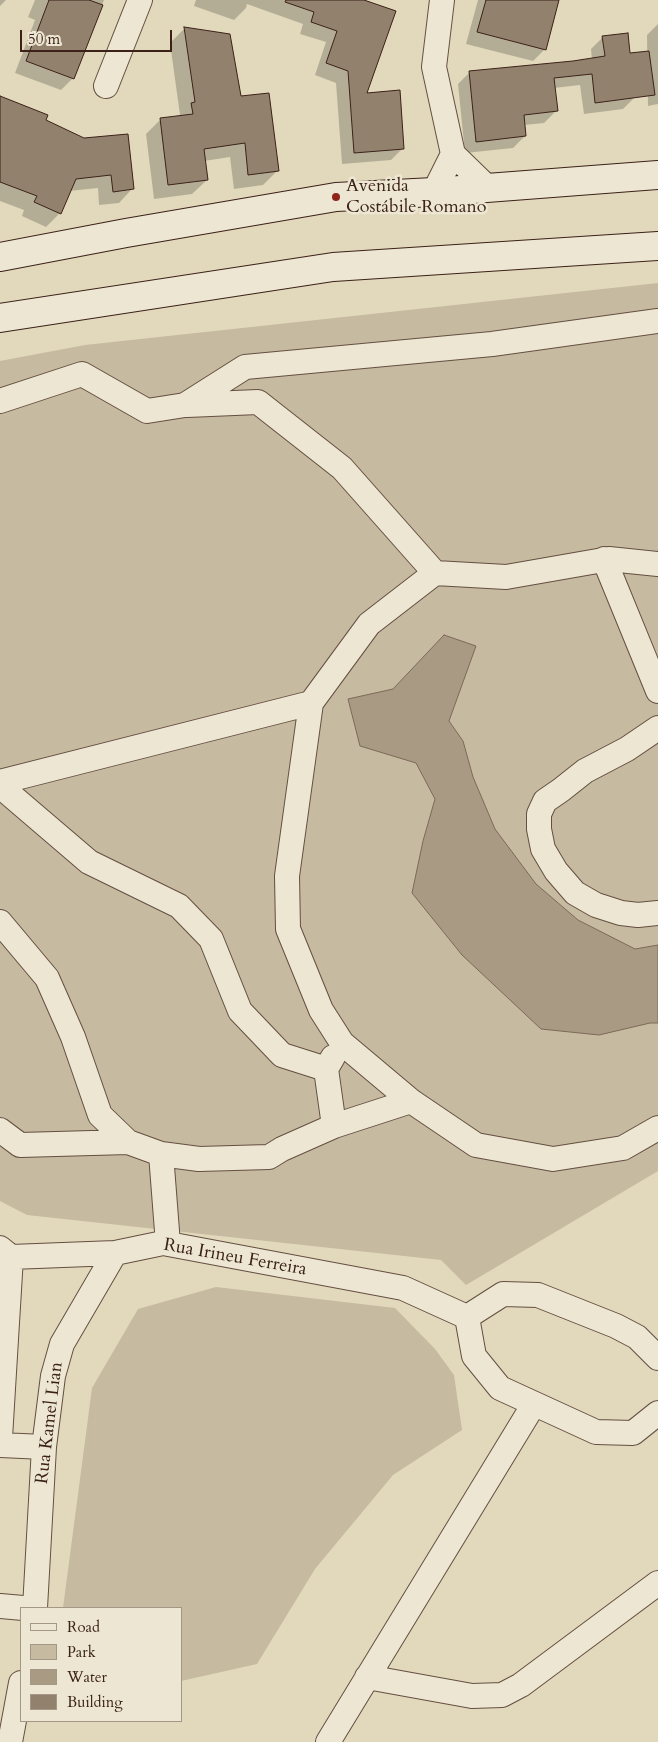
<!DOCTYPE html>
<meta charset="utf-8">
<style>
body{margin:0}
#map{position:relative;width:658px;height:1742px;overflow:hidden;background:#e2d9bc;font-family:Cardo,serif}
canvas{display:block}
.legend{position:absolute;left:20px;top:1607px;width:162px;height:115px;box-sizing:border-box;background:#ece6d3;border:1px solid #a59788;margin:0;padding:6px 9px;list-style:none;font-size:15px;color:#3b2118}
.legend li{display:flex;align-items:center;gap:10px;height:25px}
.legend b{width:25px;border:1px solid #a59788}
.scale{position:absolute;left:20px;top:30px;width:152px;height:22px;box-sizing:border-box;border:2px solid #3b2118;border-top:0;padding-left:6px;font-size:15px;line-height:18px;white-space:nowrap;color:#3b2118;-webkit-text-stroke:4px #ece6d3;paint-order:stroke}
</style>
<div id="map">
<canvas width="658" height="1742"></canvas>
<ul class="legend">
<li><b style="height:6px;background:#ece6d3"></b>Road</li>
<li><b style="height:14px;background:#c6baa0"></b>Park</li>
<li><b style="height:14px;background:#a99a84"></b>Water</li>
<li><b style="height:14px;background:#92816d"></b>Building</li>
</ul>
<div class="scale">50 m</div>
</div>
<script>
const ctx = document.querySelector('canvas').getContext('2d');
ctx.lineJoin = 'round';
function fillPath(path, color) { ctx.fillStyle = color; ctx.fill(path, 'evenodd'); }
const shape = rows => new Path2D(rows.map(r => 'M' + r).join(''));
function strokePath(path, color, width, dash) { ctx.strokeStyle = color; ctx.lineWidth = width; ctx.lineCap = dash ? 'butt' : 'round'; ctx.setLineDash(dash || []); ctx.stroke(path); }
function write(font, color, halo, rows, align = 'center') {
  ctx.font = font + ' Cardo,serif'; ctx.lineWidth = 5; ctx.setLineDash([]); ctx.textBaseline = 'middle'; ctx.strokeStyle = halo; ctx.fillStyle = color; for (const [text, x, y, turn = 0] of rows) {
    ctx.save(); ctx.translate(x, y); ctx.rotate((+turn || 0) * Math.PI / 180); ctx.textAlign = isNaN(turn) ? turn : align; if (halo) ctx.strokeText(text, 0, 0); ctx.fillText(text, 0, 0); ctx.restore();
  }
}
const green = shape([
 [658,283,658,1171,466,1285,441,1260,27,1215,0,1201,0,361,85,345],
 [216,1287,395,1308,435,1349,454,1375,462,1430,393,1475,315,1569,257,1664,181,1681,181,1608,63,1608,92,1388,138,1309]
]);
const water = shape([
 [444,635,476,646,449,721,463,741,473,777,495,829,536,884,578,920,635,949,658,945,658,1023,650,1023,599,1035,541,1029,462,955,412,893,423,841,435,799,416,763,360,746,348,699,393,689,444,635]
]);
const shadow = shape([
 [0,0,6,0,0,6],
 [35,0,104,0,73,78,61,90,15,73,35,20,28,17],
 [196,0,360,0,366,94,403,148,391,160,342,164,336,83,315,75,326,42,300,34,303,24,247,4,246,8,234,20,194,6],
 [478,0,558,0,545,49,533,61,466,44],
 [658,24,658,104,648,106,647,35],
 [184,29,228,35,240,98,278,170,263,185,234,189,230,157,204,161,207,180,192,194,154,199,146,134,161,119,180,115,170,43],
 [603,37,635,97,623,109,584,114,580,85,554,88,556,111,544,123,524,125,525,136,513,148,465,153,458,84,470,72,592,60,591,49],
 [0,99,84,139,132,189,119,203,99,205,98,188,69,191,60,213,46,227,22,216,24,210,0,201]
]);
const building = shape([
 [49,0,89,0,103,5,74,79,26,61,49,0],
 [286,0,364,0,396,11,367,93,400,90,404,149,354,153,348,71,326,63,337,31,311,22,314,12,285,2,286,0],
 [486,0,559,0,546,50,477,32,486,0],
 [184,27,230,34,241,96,269,93,279,171,248,175,245,143,204,149,208,180,168,185,160,118,193,114,191,103,195,102,184,27],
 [628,33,630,53,649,51,655,95,595,103,592,74,554,78,558,111,524,115,526,136,476,142,469,71,573,61,605,56,602,36,628,33],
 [0,96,48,115,46,120,84,138,128,134,134,189,113,192,111,175,76,179,61,214,34,202,37,196,0,182,0,96]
]);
const street = shape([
 [442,0,434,67,453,154,487,187],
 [106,86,140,0],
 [434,192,453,154],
 [0,401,82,374,147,411,185,405,245,367,492,344,658,321],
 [187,405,258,402,342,468,435,573],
 [604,559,658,691],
 [658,564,609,559,506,577,435,573,369,624,311,703,287,876,288,929,321,1010,342,1043,411,1101,476,1145,553,1159,623,1148,658,1128],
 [658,728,627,749,585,771,561,790,545,801,539,814,539,829,543,849,556,871,575,893,596,905,621,913,638,915,658,913],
 [0,782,311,703],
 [0,786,89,862,179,906,211,939,240,1011,282,1055,326,1069],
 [0,922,47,978,73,1037,100,1115,128,1142],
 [333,1057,326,1069,334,1126],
 [0,1130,20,1145,128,1142,161,1154],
 [168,1244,161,1154,199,1159,269,1157,282,1149,334,1126,411,1101],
 [0,1248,11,1257,115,1253,163,1243,403,1288,467,1317],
 [467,1317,474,1356,500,1388,596,1432,633,1433,658,1413],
 [467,1317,503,1294,538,1295,616,1326,637,1337,658,1358],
 [0,1438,11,1257],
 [0,1445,44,1447],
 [0,1606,23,1608],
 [35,1608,44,1447,53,1376,62,1344,115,1253],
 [367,1677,472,1696,502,1695,521,1685,658,1583],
 [10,1742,21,1683],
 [328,1742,534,1404]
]);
const secondary = shape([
 [0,257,126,233,336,197,434,192,658,175],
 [0,318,333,267,658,246]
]);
const markers = [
 [336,197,5,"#8f2418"]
];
const poiNames = [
 ["Avenida",346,187],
 ["Costábile Romano",346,208]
];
const streetNames = [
 ["Rua Irineu Ferreira",235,1258,10],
 ["Rua Kamel Lian",50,1423,-83]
];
fillPath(green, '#c6baa0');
fillPath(water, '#a99a84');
strokePath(water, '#7d6a59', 1);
fillPath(shadow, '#0003');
fillPath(building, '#92816d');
strokePath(building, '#3b2118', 1);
strokePath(street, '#654f41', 26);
strokePath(secondary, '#3b2118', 30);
strokePath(street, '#ece6d3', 24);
strokePath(secondary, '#ece6d3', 28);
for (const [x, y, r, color] of markers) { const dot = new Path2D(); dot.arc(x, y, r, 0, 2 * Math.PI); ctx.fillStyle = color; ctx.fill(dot); strokePath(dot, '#ece6d3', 2); }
write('18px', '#3b2118', '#ece6d3', poiNames, 'left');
write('18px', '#3b2118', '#ece6d3', streetNames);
</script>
